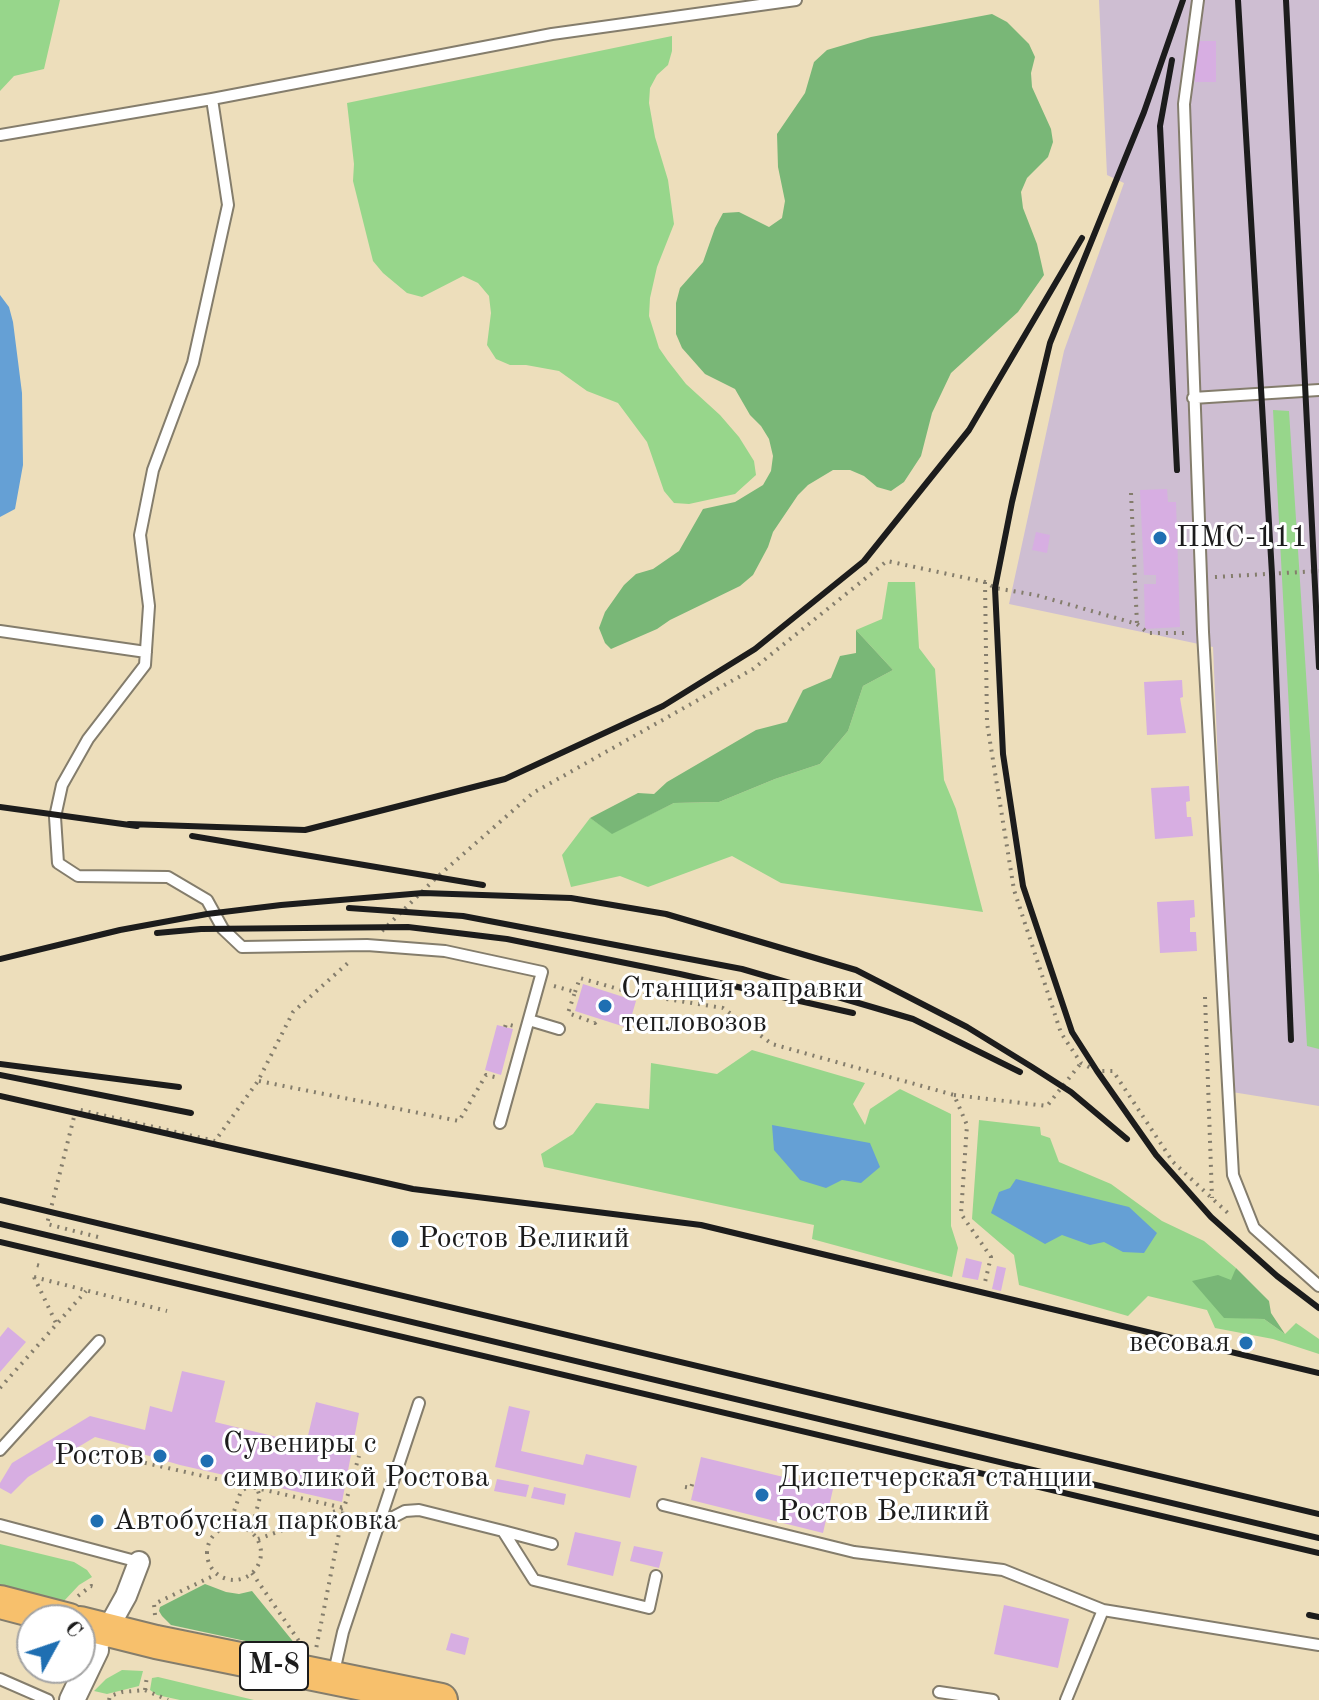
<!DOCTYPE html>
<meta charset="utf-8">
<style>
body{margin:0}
#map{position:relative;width:1319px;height:1700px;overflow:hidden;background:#eddebb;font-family:"Old Standard TT",serif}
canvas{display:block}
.north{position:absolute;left:16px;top:1604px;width:80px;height:80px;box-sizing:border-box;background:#fff;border:2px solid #a4a4a4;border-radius:50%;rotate:50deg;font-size:22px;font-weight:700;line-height:32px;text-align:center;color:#1c1c1c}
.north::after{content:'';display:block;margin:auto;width:28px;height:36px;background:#1f6fb2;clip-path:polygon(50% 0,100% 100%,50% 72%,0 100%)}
</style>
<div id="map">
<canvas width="1319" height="1700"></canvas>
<div class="north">С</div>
</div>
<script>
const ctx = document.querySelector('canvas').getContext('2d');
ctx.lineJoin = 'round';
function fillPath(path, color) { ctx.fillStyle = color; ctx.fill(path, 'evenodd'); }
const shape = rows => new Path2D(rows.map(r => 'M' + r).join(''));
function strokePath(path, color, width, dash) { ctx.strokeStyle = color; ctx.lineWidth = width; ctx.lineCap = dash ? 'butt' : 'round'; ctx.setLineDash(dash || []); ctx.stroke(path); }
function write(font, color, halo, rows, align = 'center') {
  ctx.font = font + ' "Old Standard TT",serif'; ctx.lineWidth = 6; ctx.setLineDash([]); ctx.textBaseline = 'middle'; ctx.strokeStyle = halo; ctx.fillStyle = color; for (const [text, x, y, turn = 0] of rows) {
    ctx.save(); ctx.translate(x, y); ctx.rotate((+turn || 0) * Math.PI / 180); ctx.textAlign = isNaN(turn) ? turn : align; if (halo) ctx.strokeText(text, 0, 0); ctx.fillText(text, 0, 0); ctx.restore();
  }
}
const industrial = shape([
 [1099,0,1319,0,1319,1106,1232,1092,1213,647,1009,604,1064,351,1124,183,1107,175]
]);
const green = shape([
 [0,0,60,0,44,69,14,76,0,91],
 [672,36,672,51,668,65,657,75,650,88,649,103,655,137,668,180,674,224,657,267,650,298,649,316,659,348,668,361,686,384,720,415,739,437,754,461,756,475,735,494,689,504,674,503,664,491,647,442,618,403,587,391,559,371,526,365,510,365,496,359,487,345,491,313,489,296,478,283,463,276,422,297,407,293,383,273,373,261,353,181,354,164,347,103],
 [1273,410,1289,411,1319,875,1319,1049,1307,1046],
 [888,582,915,582,919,648,935,669,944,780,956,809,983,912,781,883,732,856,648,887,620,876,571,887,562,855,590,818,612,833,674,803,719,802,775,779,820,764,848,731,863,686,893,670,856,630,882,619],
 [752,1050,865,1083,853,1104,865,1125,870,1109,900,1089,951,1114,951,1226,958,1248,952,1277,812,1239,814,1225,544,1167,541,1154,573,1134,596,1103,649,1109,651,1063,717,1074],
 [979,1120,1040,1127,1041,1135,1050,1138,1059,1162,1111,1184,1162,1221,1204,1241,1236,1268,1224,1317,1264,1319,1285,1334,1296,1323,1319,1339,1319,1354,1273,1339,1215,1328,1207,1310,1148,1296,1128,1316,1019,1285,1014,1255,972,1219],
 [0,1544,74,1562,87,1570,92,1577,79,1585,63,1602,0,1585],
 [122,1670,143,1671,139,1686,107,1694,94,1691,106,1679],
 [158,1677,254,1700,180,1700,157,1695,150,1690,152,1678]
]);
const forest = shape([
 [992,14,1007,22,1029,44,1035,57,1031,73,1032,87,1051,129,1053,142,1048,157,1027,178,1021,192,1023,208,1037,244,1044,275,1018,312,951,373,932,413,921,456,904,482,891,491,877,487,864,476,850,470,833,470,808,485,798,495,773,532,768,547,753,575,740,586,670,620,657,629,611,649,605,643,599,628,605,612,624,585,636,574,653,569,679,551,703,509,735,502,763,485,771,471,773,456,769,439,761,426,750,415,735,389,705,374,682,348,676,334,676,303,680,288,703,262,715,228,723,213,739,212,769,227,782,218,785,201,778,167,777,134,805,93,814,62,827,50,871,37],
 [856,630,893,670,863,686,848,731,820,764,775,779,719,802,674,803,612,834,590,818,638,793,654,794,667,782,756,730,787,722,803,690,831,678,840,656,856,653],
 [1236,1268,1269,1301,1271,1313,1285,1334,1264,1319,1224,1318,1192,1281,1218,1275,1231,1280],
 [205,1584,226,1592,239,1594,252,1591,300,1650,297,1652,171,1625,162,1616,159,1611,160,1607]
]);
const water = shape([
 [0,295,9,307,13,322,22,393,23,465,15,509,0,517],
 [772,1125,870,1143,880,1167,861,1183,842,1180,826,1188,800,1180,774,1150],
 [1016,1179,1129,1207,1157,1233,1144,1253,1123,1252,1104,1242,1090,1245,1062,1235,1045,1244,991,1213,999,1192,1010,1188]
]);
const building = shape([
 [1195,41,1216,41,1216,82,1195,82],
 [1167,489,1168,502,1176,502,1180,627,1145,629,1144,584,1156,584,1156,575,1144,575,1140,490],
 [1036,532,1050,535,1047,553,1032,550],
 [1182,680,1183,697,1180,698,1186,733,1147,735,1144,682],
 [1189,786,1190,801,1186,802,1187,817,1191,817,1193,836,1155,839,1151,788],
 [1194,900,1195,917,1190,918,1190,932,1196,932,1197,951,1160,953,1157,902],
 [583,984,636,1001,628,1028,575,1011],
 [497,1025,513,1029,501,1075,485,1070],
 [966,1258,982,1262,978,1280,962,1277],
 [997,1266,1006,1268,1001,1291,992,1289],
 [8,1327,26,1342,0,1372,0,1337],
 [1238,1337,1255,1341,1254,1350,1237,1346],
 [182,1371,225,1381,215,1422,306,1444,316,1402,359,1413,342,1502,180,1465,139,1453,141,1449,95,1437,28,1477,11,1494,0,1488,0,1483,12,1463,90,1416,145,1430,150,1406,172,1412],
 [509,1406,530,1411,521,1451,583,1465,586,1454,637,1466,630,1498,495,1467],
 [701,1457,833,1489,823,1533,691,1500],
 [497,1479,529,1485,526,1497,494,1491],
 [534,1487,566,1494,564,1505,531,1498],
 [575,1532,621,1542,613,1576,567,1565],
 [634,1546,663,1552,659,1568,630,1561],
 [1004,1605,1069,1619,1058,1668,994,1654],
 [451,1633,469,1638,465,1655,446,1650]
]);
const path = shape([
 [1131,493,1137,624],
 [1215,577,1319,571],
 [985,582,987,723,1014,890,1061,1033,1081,1063,1097,1071,1113,1071,1173,1162,1230,1215],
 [382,931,436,878,533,793,753,669,887,561,985,582,995,588,1036,595,1137,624,1148,633,1188,633],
 [554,986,575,992,568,1013,595,1023,598,1018],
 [575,992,580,978,636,994,723,1008,772,1044,954,1095,967,1125,961,1214,991,1257,985,1282],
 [1205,997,1212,1198],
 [505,1027,506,1024,514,1026],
 [259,1081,459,1121,486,1075,499,1078],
 [954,1095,1047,1106,1081,1063],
 [98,1237,47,1224,76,1109,215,1141,258,1081,293,1012,349,962],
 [37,1265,44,1267],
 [34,1277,167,1311],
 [34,1277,57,1325],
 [0,1388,86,1291],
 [137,1461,344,1508,316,1649],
 [685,1487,691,1488,693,1481,695,1482],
 [229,1526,241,1491,248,1487,249,1480],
 '207 1553a27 27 0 1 1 54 0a27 27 0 1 1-54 0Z',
 [251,1532,260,1497,257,1488,258,1482],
 [258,1539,344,1508,359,1456],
 [252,1573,301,1644],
 [78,1596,91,1586,98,1588],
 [155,1615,154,1604,215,1575],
 [41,1680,46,1668],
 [145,1690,147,1676],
 [109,1700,110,1696,122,1692,145,1690,168,1700]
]);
const service = shape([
 [1198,0,1184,104,1203,632,1233,1175,1254,1228,1319,1286],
 [212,99,228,205,193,363,153,470,140,535,149,606,145,665,88,739,62,785,55,817,58,863,78,876,168,877,207,900,223,929,242,947,367,945,445,951,542,972,500,1123],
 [0,135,212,99,552,34,796,0],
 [1193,398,1319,390],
 [0,631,146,652],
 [529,1020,559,1029],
 [0,1450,99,1341],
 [663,1505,854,1552,1003,1570,1103,1610],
 [380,1524,405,1511,419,1510,503,1531,534,1580,649,1608,656,1576],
 [0,1525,139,1562],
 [503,1531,552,1544],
 [334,1672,343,1632,419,1403],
 [0,1679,48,1700],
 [939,1692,993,1700],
 [1066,1700,1103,1610,1319,1645]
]);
const minor = shape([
 [102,1639,126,1596,139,1562]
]);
const tertiary = shape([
 [72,1700,96,1650]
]);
const trunk = shape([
 [0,1602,69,1620],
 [80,1623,156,1642,441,1700]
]);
const rail = shape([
 [1183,0,1144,112,1050,343,1012,502,995,588,1003,754,1023,886,1072,1032,1097,1071,1156,1155,1211,1217,1277,1276,1319,1308],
 [1238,0,1272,574,1291,1040],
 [1286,0,1319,667],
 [1172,60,1160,126,1177,470],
 [0,807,137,826],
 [129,824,305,830,505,779,663,706,755,649,864,561,969,430,1082,238],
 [192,836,483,885],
 [349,908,463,916,742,969,913,1019,1020,1072],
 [157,933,201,929,408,927,507,939,680,974,853,1013],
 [0,959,120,930,207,914,281,905,423,893,571,898,666,914,856,970,967,1027,1032,1067,1071,1092,1127,1139],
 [0,1064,179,1087],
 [0,1075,191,1113],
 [0,1096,413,1189,701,1225,1319,1373],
 [0,1200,1319,1514],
 [0,1224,1319,1538],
 [0,1242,1319,1553],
 [1309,1615,1319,1617]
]);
const markers = [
 [1160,538,8,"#1f6fb2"],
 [605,1006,8,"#1f6fb2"],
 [400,1239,10,"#1f6fb2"],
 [1246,1343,8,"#1f6fb2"],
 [160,1456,8,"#1f6fb2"],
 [207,1461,8,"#1f6fb2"],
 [762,1495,8,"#1f6fb2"],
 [97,1521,8,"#1f6fb2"]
];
const shields = [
 [274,1666,68]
];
const shieldNames = [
 ["М-8",274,1666]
];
const poiNames = [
 ["ПМС-111",1176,538],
 ["Станция заправки",621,989],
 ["тепловозов",621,1023],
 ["Ростов Великий",418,1239],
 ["весовая",1230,1343,"right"],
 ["Сувениры с",223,1444],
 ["символикой Ростова",223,1478],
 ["Ростов",144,1456,"right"],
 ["Диспетчерская станции",778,1478],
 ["Ростов Великий",778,1512],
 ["Автобусная парковка",113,1521]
];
fillPath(industrial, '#cebed2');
fillPath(green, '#97d68b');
fillPath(forest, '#79b777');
fillPath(water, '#65a0d5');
fillPath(building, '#d7aee2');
strokePath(service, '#847d6c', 14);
strokePath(minor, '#847d6c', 24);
strokePath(tertiary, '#847d6c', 28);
strokePath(trunk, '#847d6c', 36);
strokePath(path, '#847d6c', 4, [2, 6]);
strokePath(service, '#fff', 10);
strokePath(minor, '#fff', 20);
strokePath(tertiary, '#fff', 24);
strokePath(trunk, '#f7c06c', 32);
strokePath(rail, '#1c1c1c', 6);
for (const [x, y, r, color] of markers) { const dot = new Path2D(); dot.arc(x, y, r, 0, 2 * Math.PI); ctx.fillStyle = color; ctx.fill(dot); strokePath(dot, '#fff', 3); }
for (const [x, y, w] of shields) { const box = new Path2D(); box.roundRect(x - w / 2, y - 24, w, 48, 6); ctx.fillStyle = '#fff'; ctx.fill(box); strokePath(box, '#1c1c1c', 2); }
write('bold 28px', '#1c1c1c', null, shieldNames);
write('30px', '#1c1c1c', '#fff', poiNames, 'left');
</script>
